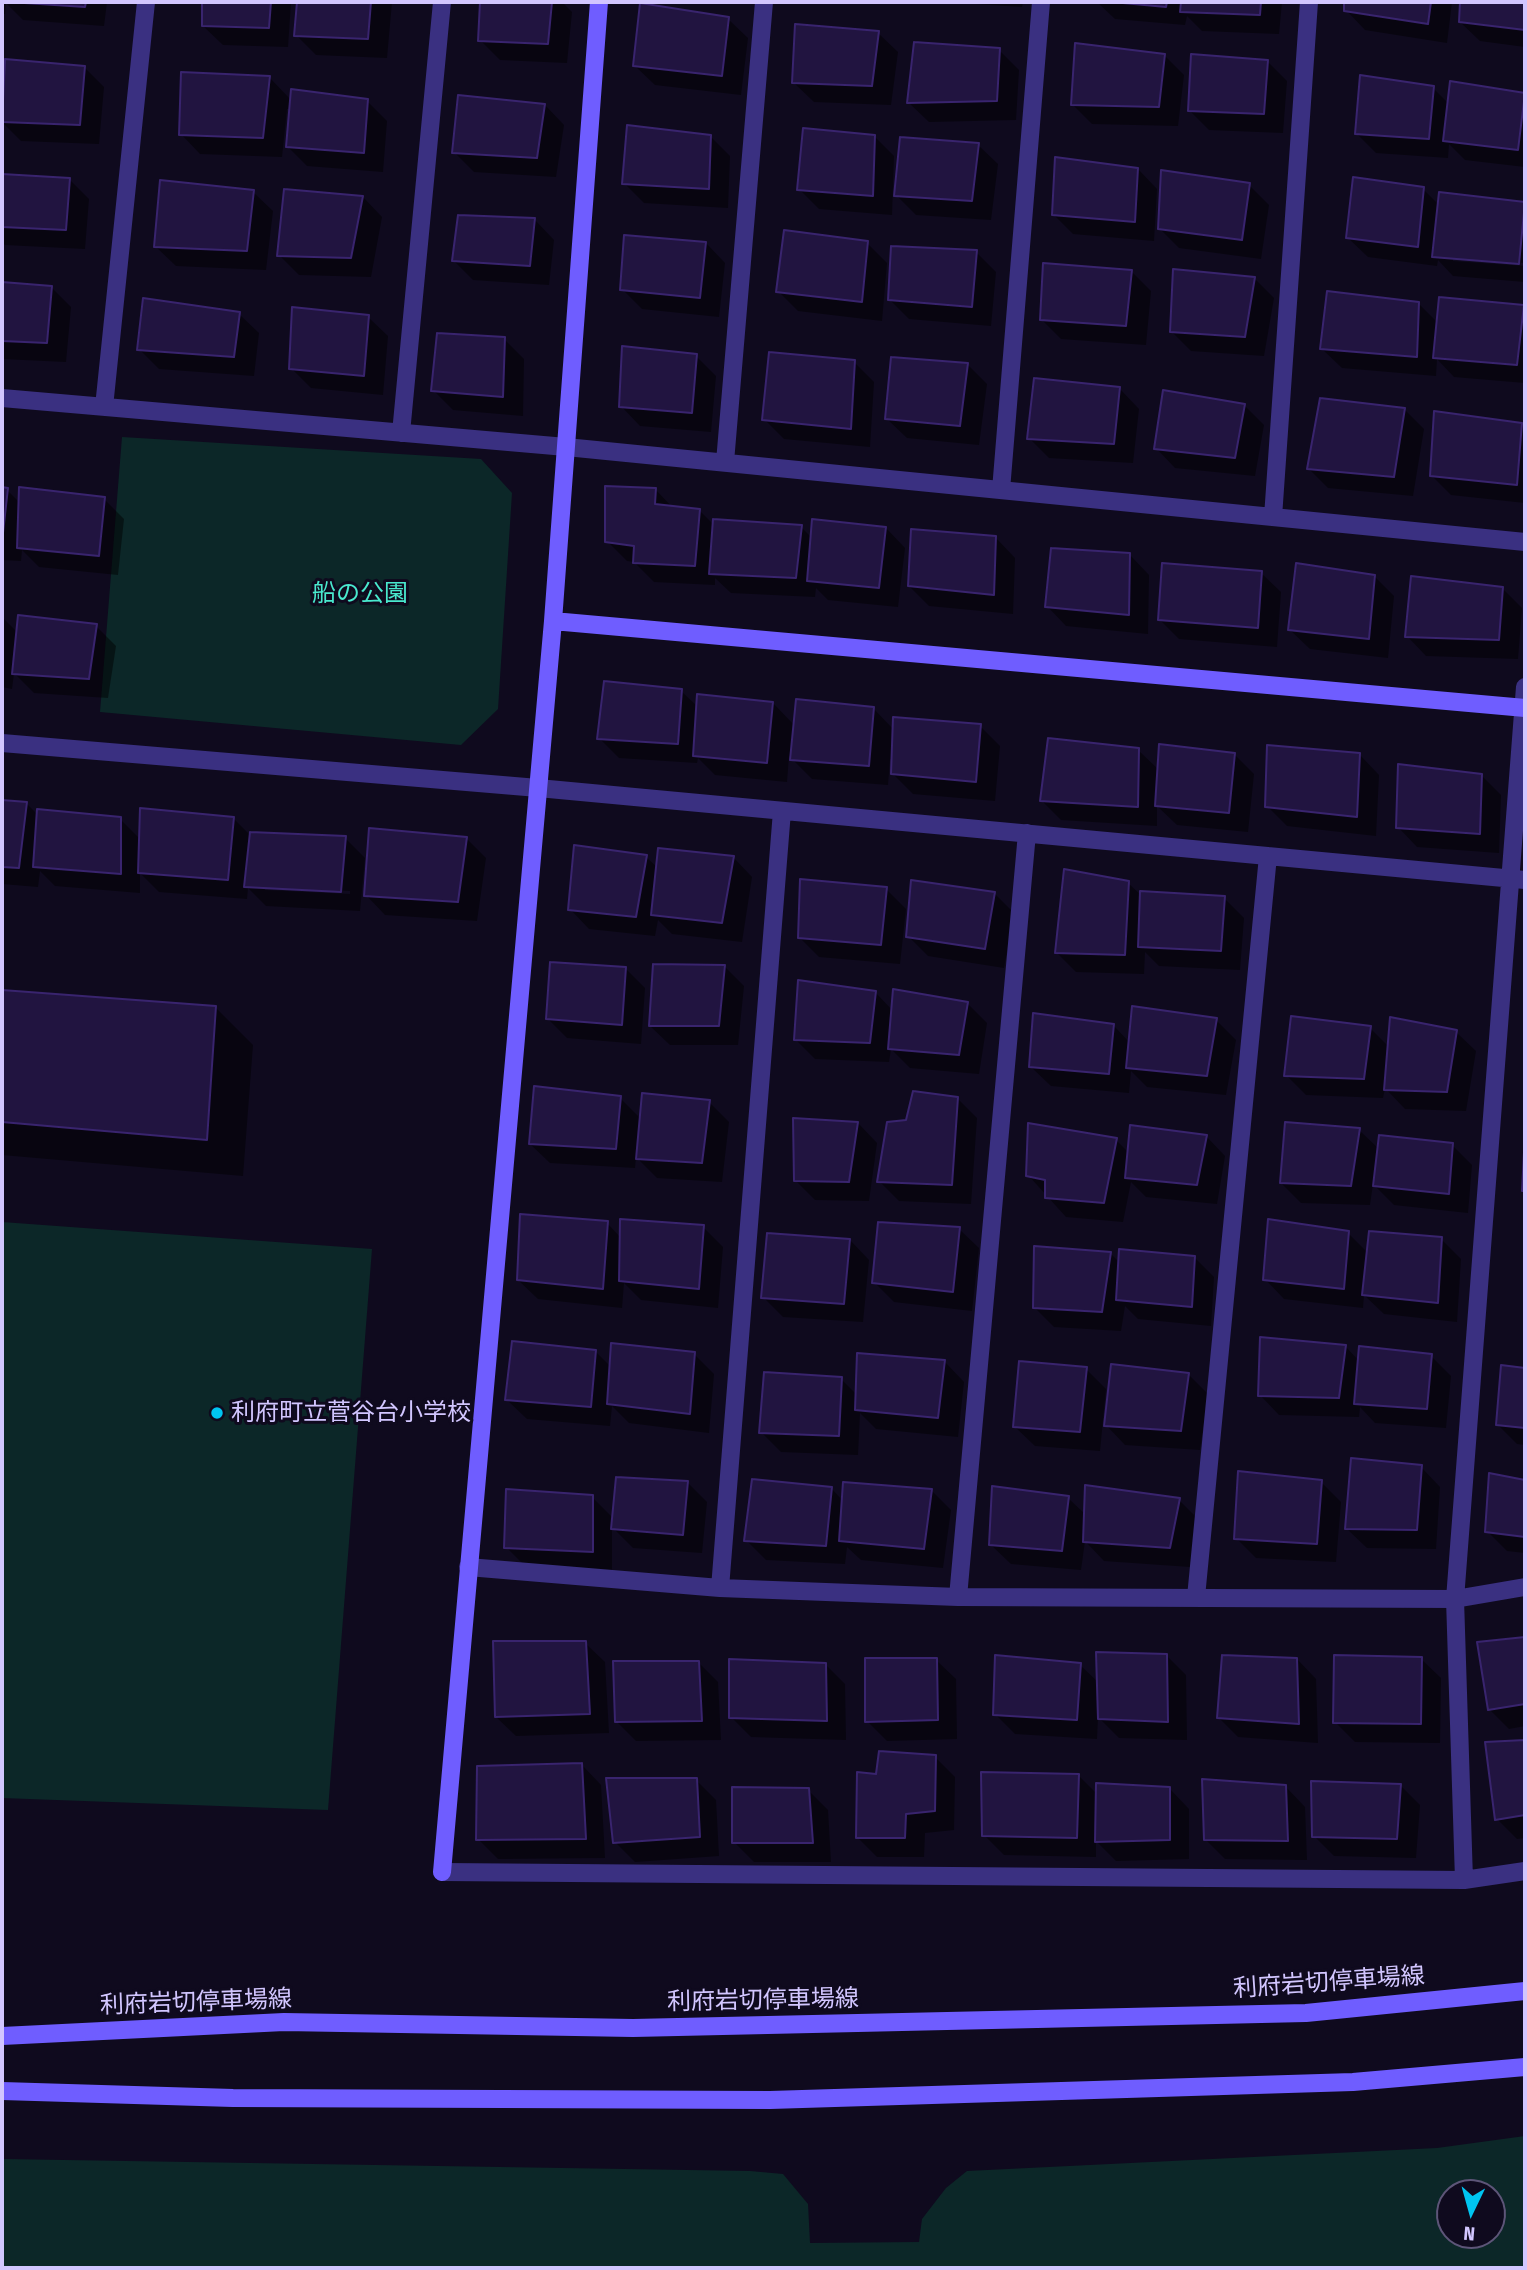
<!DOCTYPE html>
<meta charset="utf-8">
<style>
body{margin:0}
#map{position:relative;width:1527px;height:2270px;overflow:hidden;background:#0f0a1e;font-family:"Fira Sans Condensed",sans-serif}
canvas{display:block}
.frame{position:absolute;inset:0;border:4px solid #d2c6ff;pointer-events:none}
.north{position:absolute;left:1436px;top:2179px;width:70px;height:70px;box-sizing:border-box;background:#0f0a1e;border:2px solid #5d5578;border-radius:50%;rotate:185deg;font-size:19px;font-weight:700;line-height:28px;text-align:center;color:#d2c6ff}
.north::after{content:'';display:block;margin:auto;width:24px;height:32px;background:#00c5f1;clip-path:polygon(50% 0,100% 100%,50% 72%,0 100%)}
</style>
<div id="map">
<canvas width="1527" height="2270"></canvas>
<div class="frame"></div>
<div class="north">N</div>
</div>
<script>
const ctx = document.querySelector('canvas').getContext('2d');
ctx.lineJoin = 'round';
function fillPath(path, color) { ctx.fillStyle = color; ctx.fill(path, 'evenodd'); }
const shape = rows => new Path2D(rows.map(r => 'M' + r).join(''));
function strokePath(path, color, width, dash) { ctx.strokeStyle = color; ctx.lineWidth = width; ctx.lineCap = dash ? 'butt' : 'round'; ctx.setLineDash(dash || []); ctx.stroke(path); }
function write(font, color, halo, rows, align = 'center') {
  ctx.font = font + ' "Fira Sans Condensed","Noto Sans JP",sans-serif'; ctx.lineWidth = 6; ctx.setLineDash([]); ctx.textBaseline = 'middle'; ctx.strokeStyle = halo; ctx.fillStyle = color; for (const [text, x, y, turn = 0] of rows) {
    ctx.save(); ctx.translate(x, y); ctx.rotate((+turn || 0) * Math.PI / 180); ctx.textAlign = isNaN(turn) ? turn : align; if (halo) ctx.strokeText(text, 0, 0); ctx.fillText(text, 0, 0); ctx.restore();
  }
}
const green = shape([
 [122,437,481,459,512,493,498,709,461,745,100,712],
 [2,1222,372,1249,328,1810,2,1798],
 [1525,2136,1525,2268,2,2268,2,2159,750,2171,783,2174,808,2204,810,2243,919,2242,922,2219,946,2188,967,2171,1437,2148],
 [1450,2193,1492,2193,1492,2235,1450,2235]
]);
const shadow = shape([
 [2,2,107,2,104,26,23,20,6,3,5,14,2,14],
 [204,2,291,2,288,47,223,45,203,26],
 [298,2,392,2,387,58,316,55,296,35],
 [482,2,562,2,572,12,567,63,500,60,480,40],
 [945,2,1023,2,1022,7],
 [1097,2,1282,2,1279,34,1202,31,1187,16,1185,25,1115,19],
 [1346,2,1452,2,1447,43,1365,30,1346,10],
 [1462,2,1525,2,1525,47,1480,41,1460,22],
 [728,19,748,38,741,95,655,85,635,66],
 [878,33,898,52,891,105,814,102,794,83],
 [999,50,1019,70,1016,120,929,122,909,103],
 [1164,55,1184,75,1178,126,1092,124,1073,105],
 [1267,61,1287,81,1283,133,1209,130,1189,110],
 [84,67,104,87,99,144,21,141,2,122,2,100],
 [269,77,291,100,367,101,387,121,383,172,307,166,287,146,291,109,287,109,282,157,200,154,181,134],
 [1433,88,1449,104,1525,95,1525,167,1465,160,1449,144,1448,158,1376,153,1356,133],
 [545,105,564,125,556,177,474,172,454,152],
 [710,136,730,156,728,208,644,203,624,183],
 [874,136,894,156,892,215,819,209,799,189],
 [978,145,998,164,991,220,916,215,896,195],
 [1138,169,1157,189,1154,241,1073,234,1053,214],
 [2,175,69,179,89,199,85,249,5,245,2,242],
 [1249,185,1269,205,1261,259,1179,248,1159,228],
 [1423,189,1439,205,1524,204,1525,263,1453,257,1453,261,1525,266,1525,282,1453,276,1438,260,1437,266,1368,257,1348,238],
 [253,192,273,211,266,270,176,266,156,247],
 [363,197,382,217,371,277,299,275,279,255],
 [535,220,554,240,549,285,473,280,454,261],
 [706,243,725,263,719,317,642,309,622,289],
 [867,243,887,263,882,321,798,311,778,291],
 [976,252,996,272,991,326,909,319,889,299],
 [1131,271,1151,291,1146,345,1061,339,1042,320],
 [1254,278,1274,298,1264,356,1191,351,1171,331],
 [2,283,51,287,71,307,66,362,2,359],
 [1418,303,1438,323,1523,307,1525,309,1525,383,1454,377,1437,359,1436,376,1342,368,1322,349],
 [239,314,259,333,254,376,159,369,139,349],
 [368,317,388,336,383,395,311,388,291,368],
 [504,339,524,359,523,416,453,410,433,390],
 [696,356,716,376,711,432,640,426,621,406],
 [854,362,874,382,870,447,784,439,764,419],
 [967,364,987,384,979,445,907,438,887,419],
 [1120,389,1139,409,1133,463,1049,458,1029,438],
 [1244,405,1264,425,1255,476,1175,468,1156,448],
 [1404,409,1424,429,1413,496,1328,488,1309,469],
 [1522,424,1525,428,1525,503,1451,495,1431,475],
 [2,489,7,490,20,503,104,499,124,519,118,575,39,567,22,550,21,561,2,560],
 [655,489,673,508,700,511,715,526,801,527,812,538,886,528,905,548,898,607,828,600,816,588,815,597,731,593,715,578,715,585,654,582,634,562,627,561,607,541],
 [996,538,1015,558,1013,614,929,606,909,586],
 [1130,555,1149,575,1148,634,1066,626,1047,606],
 [1261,573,1281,592,1277,647,1179,639,1159,619],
 [1374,576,1394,596,1388,658,1310,649,1290,630],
 [1502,588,1522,608,1518,659,1426,656,1407,636],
 [2,617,18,633,96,626,116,646,108,698,34,693,14,673,12,689,2,687],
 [681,691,698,707,773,703,795,726,873,708,894,730,980,726,1000,746,995,801,913,794,893,774,893,760,890,759,888,785,812,779,789,756,787,782,715,775,698,758,697,763,619,758,599,738],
 [1138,750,1159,770,1234,754,1254,774,1248,832,1177,825,1157,806,1157,826,1061,820,1042,801],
 [1360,755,1379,775,1376,836,1287,826,1267,806],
 [1481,775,1501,795,1499,853,1417,847,1398,827],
 [2,802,26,803,38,815,120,819,141,840,233,818,251,836,345,838,365,858,360,911,266,906,248,888,247,899,159,892,140,873,140,893,55,886,40,871,38,887,2,884],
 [265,886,350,891,350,894,265,890],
 [467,839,486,858,477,921,385,915,366,895],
 [646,857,658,868,733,857,752,877,742,942,672,934,658,920,655,936,589,929,570,909],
 [1128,883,1142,896,1224,898,1244,918,1240,970,1159,966,1145,952,1144,974,1076,972,1056,952],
 [886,889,906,909,900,964,819,957,799,937],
 [994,893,1014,913,1004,968,928,956,908,936],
 [724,966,744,986,738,1045,670,1045,650,1026],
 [625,968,645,988,641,1044,567,1038,547,1018],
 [2,992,216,1008,253,1045,243,1176,2,1155],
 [875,992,893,1011,967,1003,987,1023,979,1074,910,1068,891,1049,889,1062,815,1059,795,1039],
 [1216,1020,1236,1040,1226,1095,1147,1087,1131,1071,1129,1093,1051,1086,1031,1067,1114,1026,1130,1043],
 [1370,1028,1389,1047,1456,1032,1476,1051,1466,1111,1405,1109,1385,1088,1383,1098,1306,1095,1286,1075],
 [620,1098,641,1119,709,1102,729,1122,722,1182,657,1178,636,1157,635,1168,550,1163,530,1144],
 [957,1098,977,1118,971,1204,899,1201,879,1181,907,1122],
 [858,1123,877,1143,869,1201,815,1200,796,1181],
 [1359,1130,1379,1149,1452,1145,1472,1165,1468,1213,1394,1205,1373,1184,1370,1205,1301,1203,1281,1183],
 [1206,1136,1225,1156,1217,1204,1146,1197,1131,1182,1123,1222,1066,1217,1028,1175,1116,1140,1129,1153],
 [607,1223,621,1238,703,1227,723,1247,718,1308,641,1300,624,1283,622,1308,538,1299,518,1280],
 [959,1229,979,1248,972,1311,894,1302,874,1282],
 [1348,1233,1368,1253,1441,1239,1461,1259,1457,1322,1384,1314,1364,1295,1363,1308,1284,1299,1265,1279],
 [850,1240,869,1260,863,1322,783,1317,763,1297],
 [1110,1253,1120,1263,1195,1258,1214,1277,1211,1326,1138,1319,1125,1306,1121,1331,1054,1327,1034,1307],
 [1346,1347,1359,1361,1431,1356,1451,1376,1446,1428,1375,1423,1360,1407,1359,1417,1279,1415,1260,1395],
 [595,1351,611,1367,694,1354,714,1374,709,1433,629,1423,612,1406,610,1426,527,1419,507,1400],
 [945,1362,964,1382,958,1437,876,1429,860,1413,858,1455,781,1452,761,1432,841,1379,857,1395],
 [1503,1367,1525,1370,1525,1445,1517,1444,1498,1425],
 [1086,1369,1106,1389,1100,1451,1035,1446,1015,1427],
 [1188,1374,1208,1394,1200,1450,1125,1445,1106,1425],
 [1421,1467,1440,1487,1436,1549,1367,1548,1347,1529],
 [1491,1476,1525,1482,1525,1553,1507,1551,1487,1531],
 [1321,1482,1341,1502,1336,1562,1256,1558,1236,1538],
 [688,1483,707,1502,702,1553,633,1548,612,1527,612,1571,526,1567,506,1547,592,1497,614,1519],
 [831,1488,843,1501,931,1490,951,1510,943,1568,861,1560,847,1547,845,1564,766,1560,746,1540],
 [1068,1498,1086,1515,1179,1500,1198,1519,1190,1567,1104,1561,1085,1541,1081,1570,1011,1564,991,1545],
 [1525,1639,1525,1726,1509,1729,1489,1709,1479,1644],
 [585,1643,605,1662,609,1733,516,1736,496,1717],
 [1166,1655,1186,1675,1187,1740,1119,1738,1098,1717,1097,1739,1015,1734,995,1714,1080,1665,1099,1683],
 [1297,1659,1316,1679,1318,1743,1238,1737,1218,1717],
 [1421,1659,1441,1678,1440,1743,1355,1742,1335,1722],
 [936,1660,956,1679,957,1739,887,1741,867,1721],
 [698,1662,718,1682,721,1740,636,1741,616,1721],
 [825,1664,845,1684,846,1740,751,1737,731,1717],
 [1525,1742,1525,1838,1517,1839,1497,1819,1487,1744],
 [935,1757,955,1777,954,1830,925,1833,924,1857,877,1857,857,1837,878,1775],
 [582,1765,601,1785,605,1858,498,1859,478,1839],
 [1079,1776,1097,1794,1170,1789,1189,1809,1189,1859,1116,1861,1096,1841,1096,1857,1004,1855,984,1835],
 [696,1780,716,1800,719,1856,635,1862,615,1842],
 [1401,1786,1420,1805,1416,1858,1334,1856,1314,1836],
 [1286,1787,1305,1807,1307,1860,1225,1859,1205,1839],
 [808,1790,828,1810,831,1862,754,1862,734,1842]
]);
const building = shape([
 [9,2,86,2,85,7,9,2],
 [202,2,271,2,269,28,202,26,202,2],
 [297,2,371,2,368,39,294,36,297,2],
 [480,2,552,2,548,44,478,41,480,2],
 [1112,2,1167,2,1166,7,1112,2],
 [1181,2,1261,2,1260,15,1180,12,1181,2],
 [1344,2,1431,2,1428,24,1344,11,1344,2],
 [1460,2,1525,2,1525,30,1459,22,1460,2],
 [640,3,729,17,722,76,633,66,640,3],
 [795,24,879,31,872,86,792,83,795,24],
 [914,42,1000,48,997,101,907,103,914,42],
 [1075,43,1165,54,1159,107,1071,105,1075,43],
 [1191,54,1268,60,1264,114,1188,111,1191,54],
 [5,59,85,66,80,125,2,122,5,59],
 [181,72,270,76,263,138,179,135,181,72],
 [1360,75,1434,86,1429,139,1355,134,1360,75],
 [1450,81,1525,93,1518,150,1443,141,1450,81],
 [291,89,368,99,364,153,286,147,291,89],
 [458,95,545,104,537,158,452,153,458,95],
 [627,125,711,135,709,189,622,184,627,125],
 [803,128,875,135,873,196,797,190,803,128],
 [900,137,979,143,972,201,894,196,900,137],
 [1055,157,1138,168,1135,222,1052,215,1055,157],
 [1161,170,1250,183,1242,240,1158,229,1161,170],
 [2,174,70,178,66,230,2,227,2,174],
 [1353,177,1424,187,1418,247,1346,238,1353,177],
 [160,180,254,190,247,251,154,247,160,180],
 [284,189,363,196,351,258,277,256,284,189],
 [1439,192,1525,202,1519,264,1432,257,1439,192],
 [458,215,535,218,530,266,452,261,458,215],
 [784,230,868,241,862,302,776,292,784,230],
 [624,235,706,242,700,298,620,290,624,235],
 [891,246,977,250,972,307,888,300,891,246],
 [1043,263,1132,270,1126,326,1040,320,1043,263],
 [1173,269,1255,277,1245,337,1170,332,1173,269],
 [2,282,52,286,47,343,2,341,2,282],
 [1327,291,1419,302,1417,357,1320,349,1327,291],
 [1439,297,1524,305,1517,365,1433,358,1439,297],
 [143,298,240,312,234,357,137,350,143,298],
 [292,307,369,315,364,376,289,369,292,307],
 [437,333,505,337,503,397,431,391,437,333],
 [622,346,697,354,692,413,619,407,622,346],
 [769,352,855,360,851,429,762,420,769,352],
 [891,357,968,363,960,426,885,419,891,357],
 [1034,378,1120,387,1114,444,1027,439,1034,378],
 [1163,390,1245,404,1235,458,1154,449,1163,390],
 [1320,398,1405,408,1394,477,1307,469,1320,398],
 [1434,411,1522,423,1517,485,1430,476,1434,411],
 [605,486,656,488,655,504,700,509,695,566,633,563,634,546,605,542,605,486],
 [2,487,8,488,2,542,2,487],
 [19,487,105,497,99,556,17,548,19,487],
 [713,519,802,525,796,578,709,574,713,519],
 [812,519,886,527,879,588,807,581,812,519],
 [911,529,996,536,994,595,908,586,911,529],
 [1051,548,1130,553,1129,615,1045,607,1051,548],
 [1162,563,1262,571,1258,628,1158,620,1162,563],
 [1296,563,1375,575,1369,639,1288,630,1296,563],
 [1411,576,1503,587,1499,640,1405,637,1411,576],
 [18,615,97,624,89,679,12,674,18,615],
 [604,681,682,689,678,744,597,739,604,681],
 [697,694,773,702,767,763,693,756,697,694],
 [796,699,874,707,869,766,790,760,796,699],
 [893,717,981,724,976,782,891,774,893,717],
 [1048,738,1139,748,1138,807,1040,801,1048,738],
 [1159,744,1235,753,1229,813,1155,806,1159,744],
 [1267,745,1360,753,1357,817,1265,807,1267,745],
 [1398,764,1482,774,1480,834,1396,828,1398,764],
 [2,800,27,802,19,868,2,867,2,800],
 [140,808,234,817,228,880,138,873,140,808],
 [37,809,121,817,121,874,33,867,37,809],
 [369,828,467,837,458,902,364,896,369,828],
 [250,832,346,836,341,892,244,887,250,832],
 [574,845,647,855,636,917,568,910,574,845],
 [658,848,734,856,722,923,651,915,658,848],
 [1064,869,1129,881,1125,955,1055,953,1064,869],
 [800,879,887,887,881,945,798,938,800,879],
 [911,880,995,892,985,949,906,937,911,880],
 [1140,891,1225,896,1221,951,1138,947,1140,891],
 [550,962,626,967,622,1025,546,1019,550,962],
 [653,964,725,965,719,1026,649,1026,653,964],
 [798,980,876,991,870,1043,794,1040,798,980],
 [893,989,968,1002,959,1055,888,1049,893,989],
 [2,990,216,1006,207,1140,2,1122,2,990],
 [1132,1006,1217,1018,1207,1076,1126,1068,1132,1006],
 [1033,1013,1114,1024,1109,1074,1029,1067,1033,1013],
 [1291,1016,1371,1026,1364,1079,1284,1076,1291,1016],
 [1390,1017,1457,1030,1447,1092,1384,1090,1390,1017],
 [534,1086,621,1096,616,1149,529,1144,534,1086],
 [913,1091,958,1097,952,1185,877,1182,887,1122,906,1120,913,1091],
 [642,1093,710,1100,702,1163,636,1159,642,1093],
 [793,1118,858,1122,849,1182,794,1181,793,1118],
 [1285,1122,1360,1128,1351,1186,1280,1183,1285,1122],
 [1028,1123,1117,1138,1104,1203,1045,1198,1045,1180,1026,1176,1028,1123],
 [1130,1125,1207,1135,1197,1185,1125,1178,1130,1125],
 [1525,1133,1525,1191,1522,1191,1525,1133],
 [1379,1135,1453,1143,1449,1194,1373,1186,1379,1135],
 [520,1214,608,1221,603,1289,517,1280,520,1214],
 [620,1219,704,1225,699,1289,619,1281,620,1219],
 [1268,1219,1349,1231,1344,1289,1263,1280,1268,1219],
 [878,1222,960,1227,953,1292,872,1283,878,1222],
 [1369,1231,1442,1237,1438,1303,1362,1295,1369,1231],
 [767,1233,850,1239,844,1304,761,1298,767,1233],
 [1034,1246,1111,1252,1102,1312,1033,1308,1034,1246],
 [1119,1249,1195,1256,1192,1307,1116,1300,1119,1249],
 [1260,1337,1346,1345,1339,1398,1258,1396,1260,1337],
 [512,1341,596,1350,591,1407,505,1400,512,1341],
 [611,1343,695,1352,690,1414,607,1404,611,1343],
 [1359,1346,1432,1354,1427,1409,1354,1404,1359,1346],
 [857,1353,945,1360,938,1418,855,1410,857,1353],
 [1019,1361,1087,1367,1080,1432,1013,1427,1019,1361],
 [1111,1364,1189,1373,1181,1431,1104,1426,1111,1364],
 [1501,1365,1525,1368,1525,1428,1496,1425,1501,1365],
 [764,1372,842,1377,839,1436,759,1433,764,1372],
 [1351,1458,1422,1465,1417,1530,1345,1529,1351,1458],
 [1238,1471,1322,1480,1317,1544,1234,1539,1238,1471],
 [1489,1473,1525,1480,1525,1537,1485,1532,1489,1473],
 [616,1477,688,1481,683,1535,611,1529,616,1477],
 [752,1479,832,1487,826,1546,744,1541,752,1479],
 [843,1482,932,1489,924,1549,839,1541,843,1482],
 [1085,1485,1180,1498,1170,1548,1083,1542,1085,1485],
 [992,1486,1069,1496,1062,1551,989,1545,992,1486],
 [506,1489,593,1495,593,1552,504,1548,506,1489],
 [1525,1637,1525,1704,1488,1710,1477,1642,1525,1637],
 [493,1641,586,1641,590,1714,495,1717,493,1641],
 [1096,1652,1167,1654,1168,1722,1098,1719,1096,1652],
 [995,1655,1081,1663,1077,1720,993,1715,995,1655],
 [1222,1655,1297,1658,1299,1724,1217,1718,1222,1655],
 [1334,1655,1422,1657,1421,1724,1333,1723,1334,1655],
 [865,1658,937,1658,938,1720,865,1722,865,1658],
 [729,1659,826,1663,827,1721,729,1718,729,1659],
 [613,1661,699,1661,702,1721,615,1722,613,1661],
 [1525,1740,1525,1815,1495,1820,1485,1742,1525,1740],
 [879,1751,936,1755,935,1811,906,1814,905,1838,856,1838,857,1772,876,1774,879,1751],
 [582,1763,586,1839,476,1840,477,1766,582,1763],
 [981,1772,1079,1774,1077,1838,982,1836,981,1772],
 [606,1778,697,1778,700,1837,613,1843,606,1778],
 [1202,1779,1286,1785,1288,1841,1204,1840,1202,1779],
 [1311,1781,1401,1784,1397,1839,1312,1837,1311,1781],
 [1096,1783,1170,1787,1170,1840,1095,1842,1096,1783],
 [732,1787,809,1788,813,1843,732,1843,732,1787]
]);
const street = shape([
 [2,398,566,447,1525,542],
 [104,407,146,2],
 [401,433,442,2],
 [725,462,764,2],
 [1001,490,1041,2],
 [1273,517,1309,2],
 [2,743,538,788,1525,880],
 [468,1567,720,1588,958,1597,1455,1599,1525,1587],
 [720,1588,782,811],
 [958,1597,1027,833],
 [1196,1597,1268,856],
 [442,1872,1464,1880,1525,1871],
 [1464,1880,1455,1599,1525,687]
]);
const secondary = shape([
 [553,621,1525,708],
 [442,1872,553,621,599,2],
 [2,2036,284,2022,633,2028,1306,2013,1525,1991],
 [2,2091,233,2098,770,2100,1353,2082,1525,2067]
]);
const markers = [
 [217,1413,7,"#00c5f1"]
];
const parkNames = [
 ["船の公園",360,594]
];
const poiNames = [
 ["利府町立菅谷台小学校",231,1413]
];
const streetNames = [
 ["利府岩切停車場線",1329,1983,-4],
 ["利府岩切停車場線",763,2001,-1],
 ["利府岩切停車場線",196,2003,-2]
];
fillPath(green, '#0c2728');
fillPath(shadow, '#0007');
fillPath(building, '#211440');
strokePath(building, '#39246e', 2);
strokePath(street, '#3a3081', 18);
strokePath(secondary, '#6f5dff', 18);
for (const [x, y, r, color] of markers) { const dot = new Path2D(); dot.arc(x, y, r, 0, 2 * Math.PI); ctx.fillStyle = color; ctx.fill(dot); strokePath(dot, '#0f0a1e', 2.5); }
write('24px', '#49e9ce', '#0f0a1e', parkNames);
write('24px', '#d2c6ff', '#0f0a1e', poiNames, 'left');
write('24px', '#d2c6ff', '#0f0a1e', streetNames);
</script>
